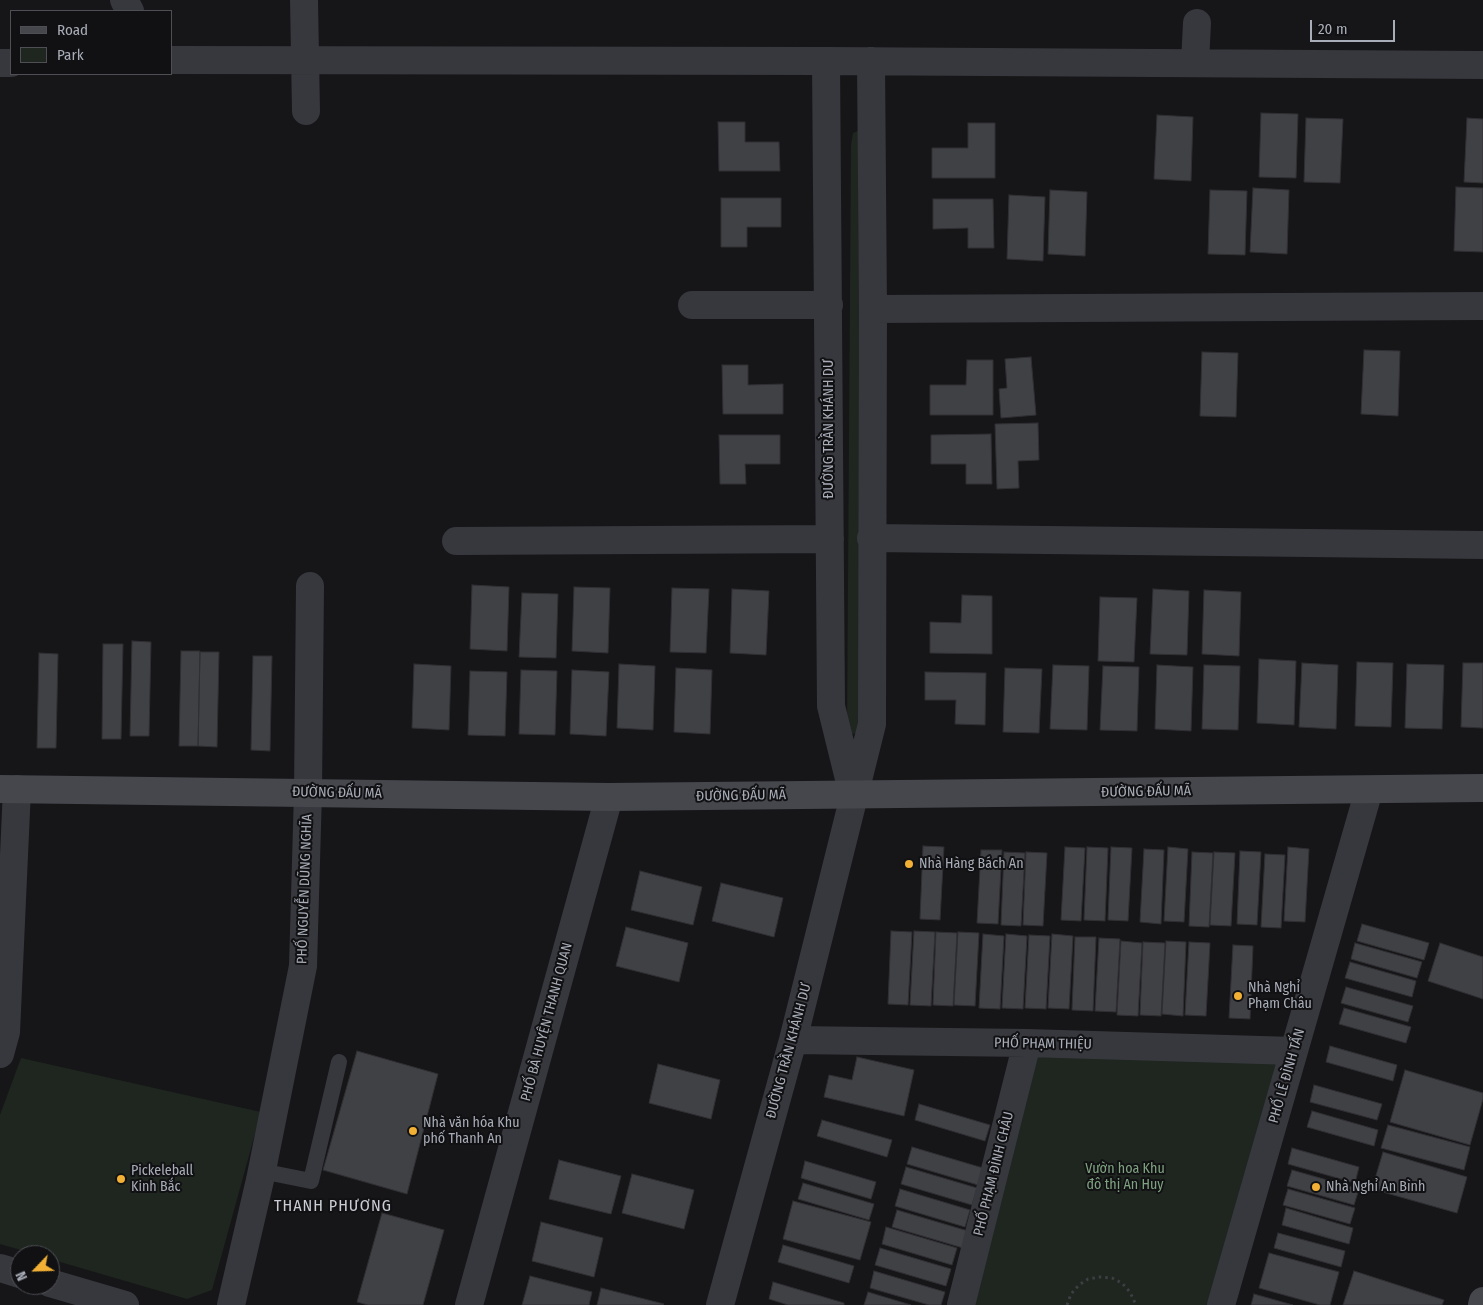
<!DOCTYPE html>
<meta charset="utf-8">
<style>
body{margin:0}
#map{position:relative;width:1483px;height:1305px;overflow:hidden;background:#161618;font-family:"Fira Sans Condensed",sans-serif}
canvas{display:block}
.legend{position:absolute;left:10px;top:10px;width:162px;height:65px;box-sizing:border-box;background:#111113;border:1px solid #4d4f55;margin:0;padding:6px 9px;list-style:none;font-size:15px;color:#a8adb8}
.legend li{display:flex;align-items:center;gap:10px;height:25px}
.legend b{width:25px;border:1px solid #4d4f55}
.north{position:absolute;left:10px;top:1245px;width:50px;height:50px;box-sizing:border-box;background:#111113;border:1px solid #4d4f55;border-radius:50%;rotate:246deg;font-size:14px;font-weight:700;line-height:20px;text-align:center;color:#a8adb8}
.north::after{content:'';display:block;margin:auto;width:18px;height:22px;background:#f2b134;clip-path:polygon(50% 0,100% 100%,50% 72%,0 100%)}
.scale{position:absolute;left:1310px;top:20px;width:85px;height:22px;box-sizing:border-box;border:2px solid #a8adb8;border-top:0;padding-left:6px;font-size:15px;line-height:18px;white-space:nowrap;color:#a8adb8;-webkit-text-stroke:4px #111113;paint-order:stroke}
</style>
<div id="map">
<canvas width="1483" height="1305"></canvas>
<ul class="legend">
<li><b style="height:6px;background:#45474d"></b>Road</li>
<li><b style="height:14px;background:#1e261f"></b>Park</li>
</ul>
<div class="north">N</div>
<div class="scale">20 m</div>
</div>
<script>
const ctx = document.querySelector('canvas').getContext('2d');
ctx.lineJoin = 'round';
function fillPath(path, color) { ctx.fillStyle = color; ctx.fill(path, 'evenodd'); }
const shape = rows => new Path2D(rows.map(r => 'M' + r).join(''));
function strokePath(path, color, width, dash) { ctx.strokeStyle = color; ctx.lineWidth = width; ctx.lineCap = dash ? 'butt' : 'round'; ctx.setLineDash(dash || []); ctx.stroke(path); }
function write(font, color, halo, rows, align = 'center') {
  ctx.font = font + ' "Fira Sans Condensed",sans-serif'; ctx.lineWidth = 4; ctx.setLineDash([]); ctx.textBaseline = 'middle'; ctx.strokeStyle = halo; ctx.fillStyle = color; for (const [text, x, y, turn = 0] of rows) {
    ctx.save(); ctx.translate(x, y); ctx.rotate((+turn || 0) * Math.PI / 180); ctx.textAlign = isNaN(turn) ? turn : align; if (halo) ctx.strokeText(text, 0, 0); ctx.fillText(text, 0, 0); ctx.restore();
  }
}
const green = shape([
 [858,131,863,728,857,733,853,734,850,733,847,727,851,145,853,133],
 [1027,1043,1294,1051,1221,1305,961,1305],
 [21,1058,261,1112,212,1290,187,1299,50,1259,50,1255,38,1255,0,1244,0,1115]
]);
const building = shape([
 [1261,113,1298,114,1296,178,1259,177,1261,113],
 [1157,115,1193,117,1191,181,1154,179,1157,115],
 [1306,118,1343,119,1340,183,1304,182,1306,118],
 [1467,118,1483,119,1483,183,1464,182,1467,118],
 [718,122,745,122,745,142,779,142,780,171,719,171,718,122],
 [968,123,995,123,995,178,932,178,932,148,968,148,968,123],
 [1456,187,1483,188,1483,252,1454,251,1456,187],
 [1253,188,1289,190,1287,254,1250,252,1253,188],
 [1050,190,1087,192,1085,256,1048,254,1050,190],
 [1210,190,1247,191,1245,255,1208,254,1210,190],
 [1009,195,1045,197,1043,261,1007,259,1009,195],
 [721,198,781,198,781,227,747,227,747,247,721,247,721,198],
 [933,199,993,199,994,248,968,248,968,228,933,229,933,199],
 [1364,350,1400,351,1398,416,1361,414,1364,350],
 [1202,352,1238,353,1236,417,1200,416,1202,352],
 [1031,357,1036,415,1001,418,999,389,1007,388,1005,359,1031,357],
 [967,360,993,360,993,415,930,415,930,385,966,385,967,360],
 [722,365,748,365,748,385,783,384,783,414,723,414,722,365],
 [1038,423,1039,460,1018,461,1019,488,997,489,995,424,1038,423],
 [991,434,992,484,966,484,966,464,931,464,931,435,991,434],
 [719,435,780,435,780,464,745,464,746,484,720,484,719,435],
 [472,585,509,587,507,651,470,649,472,585],
 [574,587,610,588,608,653,572,651,574,587],
 [672,588,709,589,706,653,670,652,672,588],
 [732,589,769,591,766,655,730,653,732,589],
 [1153,589,1189,591,1187,655,1150,654,1153,589],
 [1204,590,1241,592,1239,656,1202,654,1204,590],
 [522,593,558,594,556,658,519,657,522,593],
 [962,595,992,596,992,654,930,653,930,622,961,623,962,595],
 [1100,597,1137,598,1134,662,1098,661,1100,597],
 [132,641,151,642,149,736,130,736,132,641],
 [103,644,123,644,121,739,102,739,103,644],
 [181,651,200,651,198,746,179,746,181,651],
 [200,652,219,652,217,747,198,746,200,652],
 [39,653,58,654,56,748,37,748,39,653],
 [253,656,272,656,270,751,251,750,253,656],
 [1259,659,1296,661,1294,725,1257,723,1259,659],
 [1357,662,1393,663,1391,727,1355,726,1357,662],
 [1302,663,1338,665,1336,729,1299,727,1302,663],
 [1463,663,1483,663,1483,728,1461,727,1463,663],
 [414,664,451,666,449,730,412,728,414,664],
 [619,664,655,666,653,730,617,728,619,664],
 [1407,664,1444,665,1442,729,1405,728,1407,664],
 [1053,665,1089,666,1087,730,1050,729,1053,665],
 [1157,665,1193,667,1191,731,1155,729,1157,665],
 [1204,665,1240,666,1238,730,1202,729,1204,665],
 [1103,666,1139,667,1137,731,1100,730,1103,666],
 [676,668,712,670,710,734,674,732,676,668],
 [1005,668,1042,669,1039,733,1003,732,1005,668],
 [521,670,557,671,555,735,519,734,521,670],
 [572,670,609,672,606,736,570,734,572,670],
 [470,671,507,672,505,736,468,735,470,671],
 [925,672,986,673,985,725,955,724,956,700,925,700,925,672],
 [923,846,944,847,940,920,920,919,923,846],
 [1065,847,1085,848,1081,921,1061,920,1065,847],
 [1087,847,1108,848,1105,921,1084,920,1087,847],
 [1111,847,1132,848,1128,921,1108,920,1111,847],
 [1168,847,1188,849,1184,922,1164,921,1168,847],
 [1288,847,1309,849,1305,922,1284,921,1288,847],
 [1144,849,1164,850,1161,924,1140,922,1144,849],
 [981,850,1002,850,998,924,977,923,981,850],
 [1240,851,1261,852,1257,925,1237,924,1240,851],
 [1004,852,1025,853,1021,926,1001,925,1004,852],
 [1026,852,1047,853,1043,926,1023,925,1026,852],
 [1192,852,1213,853,1209,927,1189,926,1192,852],
 [1214,852,1235,853,1231,926,1210,925,1214,852],
 [1265,854,1285,855,1281,928,1261,927,1265,854],
 [640,871,702,887,693,925,631,910,640,871],
 [721,883,783,898,774,937,712,921,721,883],
 [1362,924,1429,943,1424,960,1357,941,1362,924],
 [626,927,688,943,679,982,616,966,626,927],
 [891,931,912,932,908,1005,888,1004,891,931],
 [914,931,935,932,931,1006,910,1005,914,931],
 [936,932,957,933,953,1006,933,1005,936,932],
 [958,932,979,933,975,1006,954,1005,958,932],
 [983,934,1004,936,1000,1009,979,1008,983,934],
 [1006,934,1027,936,1023,1009,1002,1008,1006,934],
 [1052,934,1073,936,1069,1009,1048,1008,1052,934],
 [1029,935,1050,936,1046,1009,1025,1008,1029,935],
 [1075,937,1096,937,1093,1011,1072,1010,1075,937],
 [1099,938,1120,939,1116,1012,1095,1011,1099,938],
 [1121,941,1142,943,1138,1016,1117,1015,1121,941],
 [1166,941,1186,942,1183,1016,1162,1014,1166,941],
 [1143,942,1165,943,1161,1016,1140,1015,1143,942],
 [1189,942,1210,943,1206,1016,1185,1015,1189,942],
 [1355,943,1422,962,1417,978,1351,959,1355,943],
 [1440,943,1483,957,1483,999,1428,981,1440,943],
 [1233,945,1253,946,1250,1019,1229,1018,1233,945],
 [1350,962,1416,981,1412,997,1345,978,1350,962],
 [1346,987,1413,1006,1408,1022,1341,1003,1346,987],
 [1344,1008,1411,1027,1406,1043,1339,1024,1344,1008],
 [1330,1046,1397,1065,1393,1081,1326,1062,1330,1046],
 [357,1051,438,1074,407,1194,323,1170,357,1051],
 [857,1057,914,1070,904,1116,824,1097,829,1075,852,1080,857,1057],
 [658,1064,720,1080,711,1119,649,1103,658,1064],
 [1405,1070,1483,1093,1483,1099,1470,1145,1390,1122,1405,1070],
 [1314,1085,1382,1104,1377,1120,1310,1102,1314,1085],
 [919,1104,990,1125,985,1141,915,1120,919,1104],
 [1312,1111,1378,1130,1374,1146,1307,1127,1312,1111],
 [822,1120,892,1140,887,1157,817,1136,822,1120],
 [1388,1125,1470,1147,1464,1170,1381,1148,1388,1125],
 [912,1147,983,1168,978,1185,907,1164,912,1147],
 [1292,1148,1359,1167,1355,1183,1288,1164,1292,1148],
 [1383,1152,1467,1177,1457,1213,1372,1189,1383,1152],
 [559,1160,621,1176,611,1214,549,1199,559,1160],
 [805,1161,876,1182,871,1199,801,1178,805,1161],
 [906,1167,977,1188,972,1205,901,1184,906,1167],
 [1292,1170,1359,1189,1354,1205,1287,1186,1292,1170],
 [632,1174,694,1190,684,1229,622,1213,632,1174],
 [803,1183,874,1204,869,1220,798,1199,803,1183],
 [900,1189,970,1210,965,1227,895,1206,900,1189],
 [1288,1189,1355,1208,1350,1224,1283,1205,1288,1189],
 [793,1201,871,1222,860,1260,783,1239,793,1201],
 [1286,1208,1353,1228,1349,1244,1282,1225,1286,1208],
 [897,1210,968,1231,963,1248,892,1227,897,1210],
 [382,1213,444,1230,423,1305,368,1305,357,1302,382,1213],
 [541,1222,603,1238,594,1277,532,1261,541,1222],
 [886,1227,957,1248,952,1265,882,1244,886,1227],
 [1278,1233,1345,1251,1341,1267,1274,1248,1278,1233],
 [783,1245,854,1266,849,1283,778,1262,783,1245],
 [880,1248,951,1269,946,1286,875,1265,880,1248],
 [1269,1253,1339,1272,1330,1305,1320,1305,1259,1288,1269,1253],
 [874,1271,945,1292,941,1305,929,1305,870,1288,874,1271],
 [1354,1271,1444,1300,1442,1305,1343,1305,1354,1271],
 [530,1276,592,1292,589,1305,522,1305,530,1276],
 [773,1282,844,1303,844,1305,788,1305,769,1299,773,1282],
 [601,1288,664,1304,663,1305,597,1305,601,1288],
 [868,1292,911,1305,864,1305,868,1292],
 [1254,1294,1293,1305,1251,1305,1254,1294]
]);
const path = shape([
 [1067,1305,1071,1294,1079,1285,1088,1279,1100,1277,1112,1278,1122,1283,1130,1292,1136,1305]
]);
const lane = shape([
 [261,1171,311,1181,339,1062]
]);
const street = shape([
 [124,0,130,11],
 [304,0,306,111],
 [171,60,826,61,1483,65],
 [826,61,831,706,852,791],
 [0,63,11,63],
 [1195,63,1197,23],
 [692,305,829,305],
 [873,309,1483,306],
 [871,538,1483,545],
 [456,541,830,539],
 [793,1040,1027,1043,1294,1051],
 [0,1054,6,1032,17,789],
 [0,1268,20,1274],
 [50,1283,125,1305],
 [231,1305,260,1180,303,966,308,792,310,586],
 [469,1305,609,797],
 [720,1305,793,1040,872,724,873,309,871,61],
 [961,1305,1027,1043],
 [1221,1305,1369,790]
]);
const secondary = shape([
 [0,789,609,797,1483,788],
 [1482,1305,1483,1301]
]);
const markers = [
 [909,864,5,"#f2b134"],
 [1238,996,5,"#f2b134"],
 [413,1131,5,"#f2b134"],
 [121,1179,5,"#f2b134"],
 [1316,1187,5,"#f2b134"]
];
const streetNames = [
 ["ĐƯỜNG TRẦN KHÁNH DƯ",829,429,-90],
 ["ĐƯỜNG ĐẤU MÃ",1146,792,-1],
 ["ĐƯỜNG ĐẤU MÃ",337,793,1],
 ["ĐƯỜNG ĐẤU MÃ",741,796,-1],
 ["PHỐ NGUYỄN DŨNG NGHĨA",305,889,-88],
 ["PHỐ BÀ HUYỆN THANH QUAN",547,1022,-75],
 ["PHỐ PHẠM THIỆU",1043,1044,1],
 ["ĐƯỜNG TRẦN KHÁNH DƯ",789,1051,-75],
 ["PHỐ LÊ ĐÌNH TẤN",1287,1076,-74],
 ["PHỐ PHẠM ĐÌNH CHÂU",994,1174,-76]
];
const poiNames = [
 ["Nhà Hàng Bách An",919,864],
 ["Nhà Nghỉ",1248,988],
 ["Phạm Châu",1248,1004],
 ["Nhà văn hóa Khu",423,1123],
 ["phố Thanh An",423,1139],
 ["Pickeleball",131,1171],
 ["Kinh Bắc",131,1187],
 ["Nhà Nghỉ An Bình",1326,1187]
];
const parkNames = [
 ["Vườn hoa Khu",1125,1169],
 ["đô thị An Huy",1125,1185]
];
const quarterNames = [
 ["THANH PHƯƠNG",333,1207]
];
fillPath(green, '#1e261f');
fillPath(building, '#404145');
strokePath(building, '#303034', 1);
strokePath(path, '#3d3f44', 3, [2.5, 4]);
strokePath(lane, '#37383d', 16);
strokePath(street, '#37383d', 28);
strokePath(secondary, '#45474d', 28);
for (const [x, y, r, color] of markers) { const dot = new Path2D(); dot.arc(x, y, r, 0, 2 * Math.PI); ctx.fillStyle = color; ctx.fill(dot); strokePath(dot, '#111113', 2); }
write('14px', '#a8adb8', '#111113', streetNames);
write('14px', '#a8adb8', '#111113', poiNames, 'left');
write('14px', '#7fa381', '#111113', parkNames);
ctx.letterSpacing = '1px';
write('16px', '#c9ccd4', '#111113', quarterNames);
ctx.letterSpacing = '0px';
</script>
